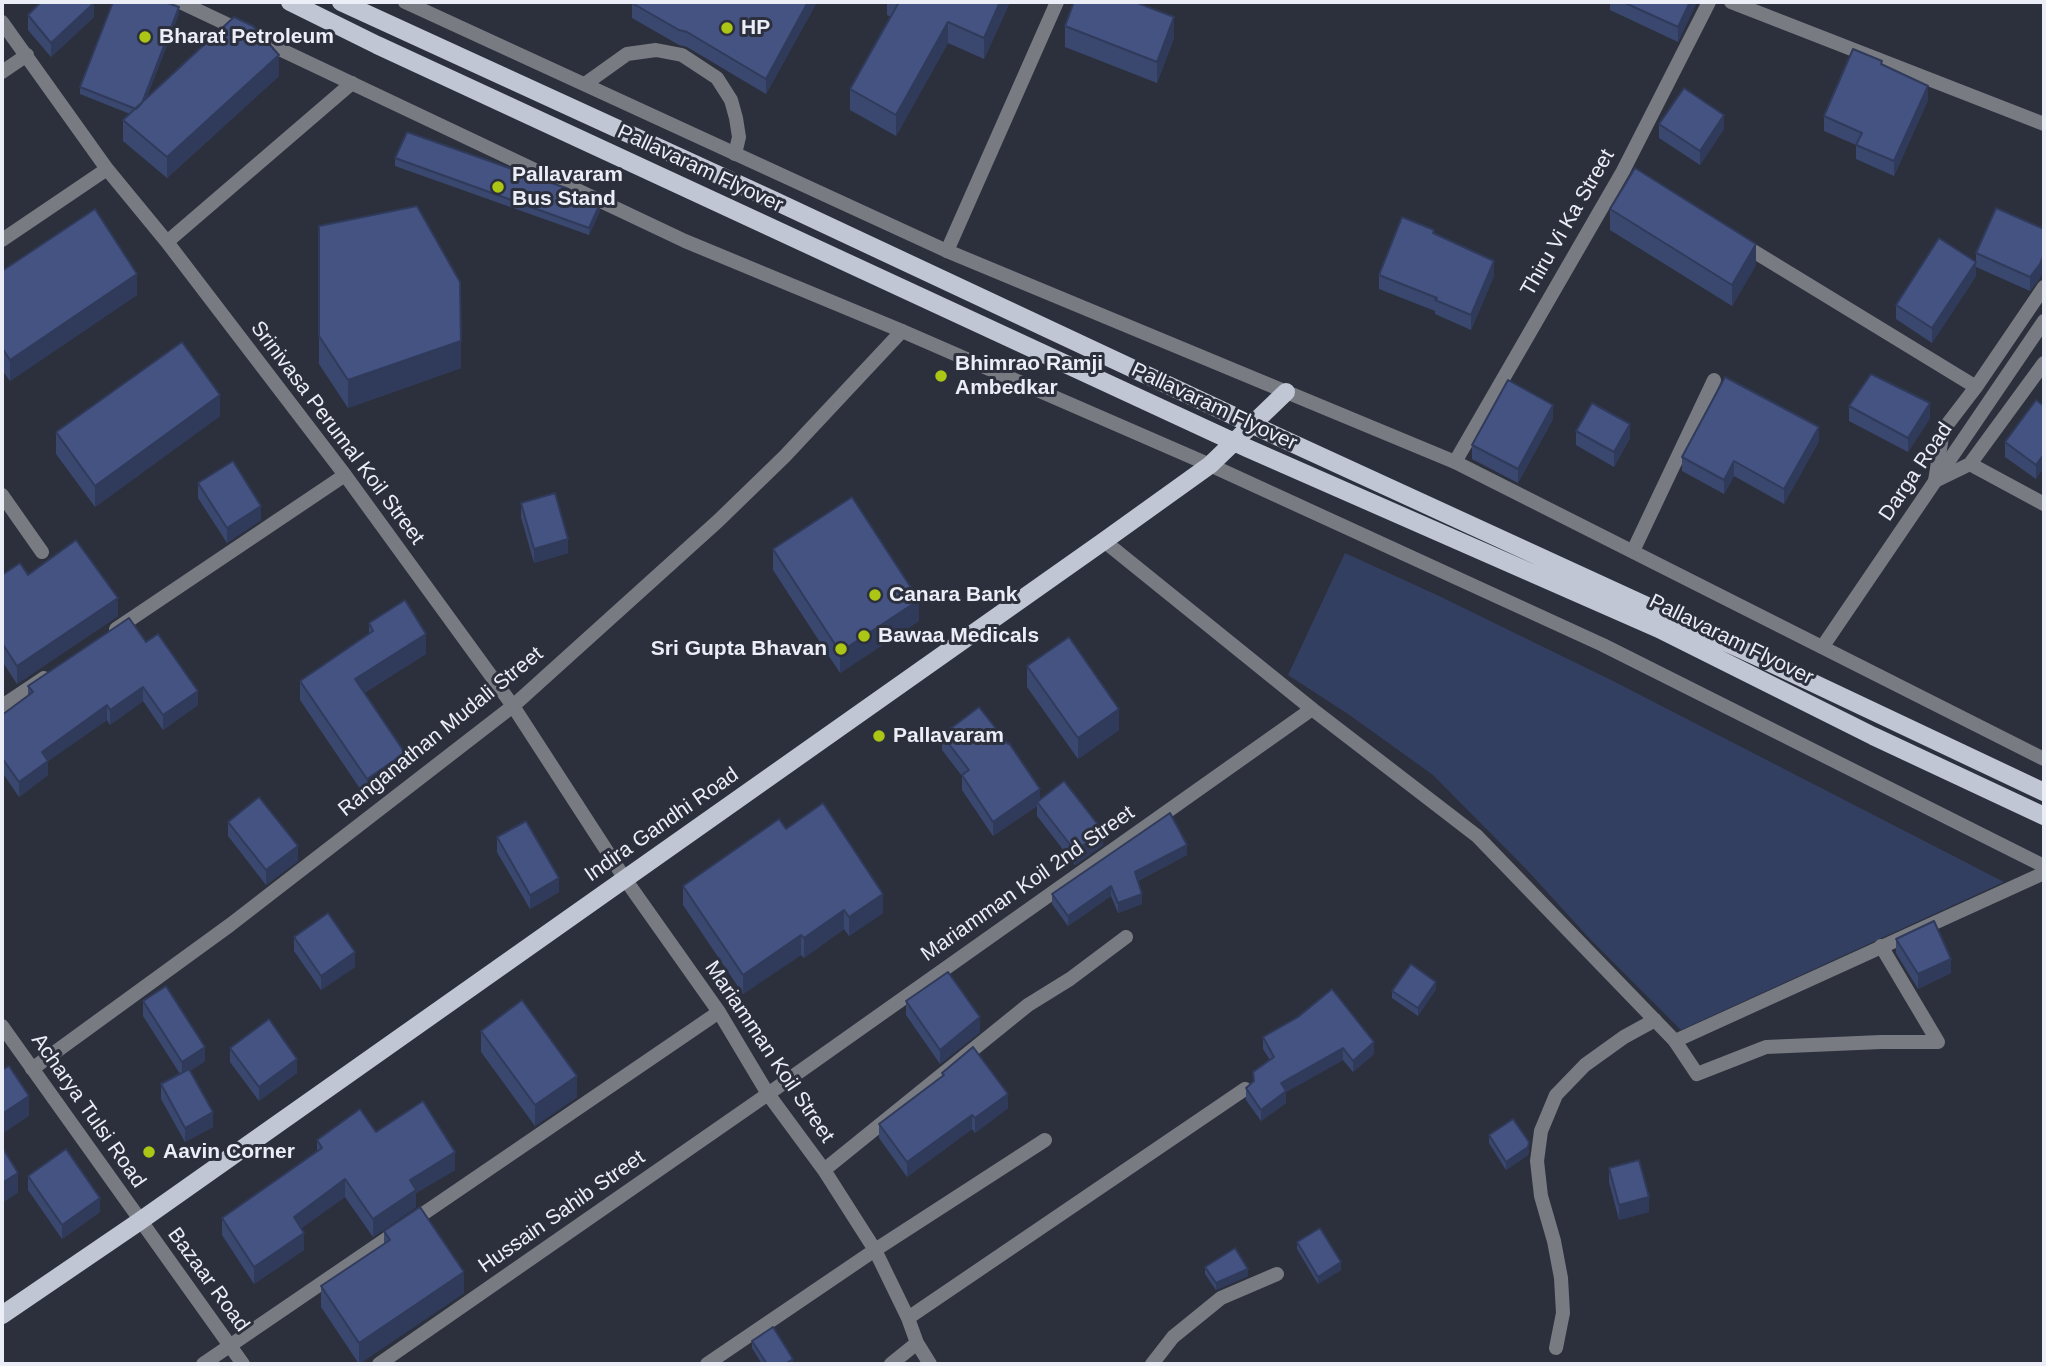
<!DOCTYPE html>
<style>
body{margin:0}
#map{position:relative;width:2046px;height:1366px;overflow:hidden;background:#2c303d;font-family:Arial,sans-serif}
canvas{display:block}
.frame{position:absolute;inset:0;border:4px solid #ebeef6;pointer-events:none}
</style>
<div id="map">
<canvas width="2046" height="1366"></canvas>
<div class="frame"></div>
</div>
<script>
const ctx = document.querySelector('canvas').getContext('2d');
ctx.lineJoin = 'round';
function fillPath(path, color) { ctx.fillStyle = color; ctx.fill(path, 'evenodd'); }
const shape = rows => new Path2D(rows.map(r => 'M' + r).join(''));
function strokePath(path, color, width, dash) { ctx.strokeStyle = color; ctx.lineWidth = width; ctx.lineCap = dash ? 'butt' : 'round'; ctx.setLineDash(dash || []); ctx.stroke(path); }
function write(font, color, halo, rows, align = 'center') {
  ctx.font = font + ' Arial,sans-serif'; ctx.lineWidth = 6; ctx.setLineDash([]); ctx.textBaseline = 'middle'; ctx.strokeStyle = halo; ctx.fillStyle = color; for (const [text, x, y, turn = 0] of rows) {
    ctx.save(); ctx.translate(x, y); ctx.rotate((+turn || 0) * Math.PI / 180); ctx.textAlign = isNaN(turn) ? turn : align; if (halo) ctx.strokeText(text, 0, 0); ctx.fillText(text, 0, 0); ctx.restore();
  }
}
const green = shape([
 [1345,553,1439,596,1613,681,2004,882,1681,1030,1590,939,1528,871,1433,775,1348,714,1288,675]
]);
const service = shape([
 [585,84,627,54,656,50,682,55,717,78,731,100,736,118,739,137,735,154],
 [1104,541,1312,709,1477,836,1675,1041,2044,873],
 [1633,551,1714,380]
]);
const minor = shape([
 [1731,2,2044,124],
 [2,22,107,169,167,242,345,475,513,706,625,879,719,1012,768,1094,824,1170,875,1250,908,1318,917,1343,930,1364],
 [2,72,27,55],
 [2,240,107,169],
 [167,242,352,83],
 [1740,243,1976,387],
 [947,251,1057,2],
 [1455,462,1623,171,1709,2],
 [1970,464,2044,504],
 [1935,481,1943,430,1976,387,2044,287],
 [1935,481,1970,464,2044,363],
 [2,495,42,552],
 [116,629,345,475],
 [2,706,44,678],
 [1675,1041,1697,1074,1766,1047,1881,1042,1938,1042,1881,946],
 [32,1069,230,925,513,706,718,521,785,456,902,331],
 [824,1170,1028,1005,1070,979,1126,937],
 [908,1318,1245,1089],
 [1556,1348,1563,1313,1561,1278,1554,1241,1541,1196,1537,1161,1541,1131,1556,1095,1585,1065,1624,1037,1655,1020],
 [203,1364,719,1012],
 [379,1364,768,1094,1312,709],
 [707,1364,875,1250,1045,1140],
 [891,1364,917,1343],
 [1152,1364,1173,1337,1221,1298,1277,1274]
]);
const tertiary = shape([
 [180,2,685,241,902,331,1210,465,1603,645,2044,866],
 [405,2,947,251,1455,462,2044,759],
 [1823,646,2044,321],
 [2,1026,243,1364]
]);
const primary = shape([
 [290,2,377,45,1247,448,1659,629,1873,736,2044,816],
 [341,2,773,200,1283,439,1758,657,2044,792],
 [2,1315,140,1221,1104,541,1210,465,1286,392]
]);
const wall = shape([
 [817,2,766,94,687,47,679,45,632,18,632,3],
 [887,2,1010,2,984,59,948,43,896,136,850,110,850,89,891,17,887,15],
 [1610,2,1697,2,1678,42,1610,10],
 [179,14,146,99,279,76,167,178,123,141,123,120,130,114,80,94,80,87],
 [28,15,94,17,51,57,28,30],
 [1065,26,1174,38,1157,83,1065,47],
 [1882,65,1928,100,1894,176,1856,159,1856,145,1824,131,1824,116],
 [1659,124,1724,129,1700,165,1659,138],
 [395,158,600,211,589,235,395,166],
 [1610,209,1756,265,1732,306,1610,230],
 [319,226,461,368,348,408,319,364],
 [1434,234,1494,276,1471,330,1435,314,1435,311,1379,289,1379,275],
 [1976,253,2040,278,2030,291,1976,267],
 [2,271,137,295,10,381,2,370],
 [1976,276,1932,343,1896,319,1896,305],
 [1849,406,1930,418,1908,452,1849,421],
 [2044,406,2036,479,2005,457,2005,442],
 [220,416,95,507,56,454,56,432],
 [1553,419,1518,483,1472,459,1472,445],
 [1576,431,1630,438,1614,467,1576,445],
 [1819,441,1784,504,1734,476,1724,494,1682,471,1682,457],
 [198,483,261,520,227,543,198,498],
 [521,503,568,553,534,563,521,517],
 [773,549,919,621,840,673,773,570],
 [2,575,28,575,118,616,17,684,2,661],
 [369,623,426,654,364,693,405,772,367,799,300,700,300,681,369,634],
 [146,642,198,705,163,730,143,701,110,725,107,720,48,761,48,775,19,797,2,772,2,715,28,696,28,686],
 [1027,666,1119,730,1078,759,1027,687],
 [942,735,1040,799,1103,845,1075,865,1037,816,1037,806,993,836,962,790,962,776,942,750],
 [228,822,298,861,266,885,228,836],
 [786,829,883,913,849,936,844,929,804,958,801,955,743,994,683,905,683,886],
 [497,837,559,892,530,909,497,852],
 [1187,855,1138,881,1142,904,1118,913,1111,896,1068,926,1052,904,1052,894],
 [294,937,355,967,321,990,294,951],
 [1896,939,1951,973,1918,989,1896,953],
 [1436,989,1418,1016,1392,998,1392,991],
 [143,1001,205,1061,190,1071,213,1127,185,1142,161,1099,161,1084,180,1074,143,1016],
 [906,1001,980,1032,940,1064,906,1015],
 [1298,1017,1374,1054,1353,1072,1343,1060,1286,1092,1286,1103,1261,1121,1246,1100,1246,1088,1253,1081,1253,1072,1270,1060,1263,1049,1263,1037],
 [481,1031,577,1097,535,1126,481,1052],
 [230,1048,297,1073,259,1101,230,1062],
 [942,1073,1008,1108,975,1133,972,1129,907,1177,879,1138,879,1124,942,1077],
 [376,1132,455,1170,416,1193,416,1207,373,1237,345,1197,301,1228,304,1250,254,1284,222,1235,222,1218,317,1151,317,1140],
 [1489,1135,1529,1150,1528,1155,1506,1170,1489,1143],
 [1609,1168,1649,1212,1619,1220,1609,1182],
 [28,1176,100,1212,62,1239,28,1190],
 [384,1231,464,1293,359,1364,321,1307,321,1286,384,1244],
 [1297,1242,1341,1270,1318,1284,1297,1249],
 [1205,1267,1248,1276,1216,1290,1205,1274],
 [752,1341,793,1364,762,1364,752,1348]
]);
const shadedWall = shape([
 [808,2,817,2,766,94,766,79],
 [1000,2,1010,2,984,59,984,38],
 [1690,2,1697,2,1678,42,1678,27],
 [94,3,94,17,51,57,51,43],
 [179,7,179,14,139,117,139,110],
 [1174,17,1174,38,1157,83,1157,62],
 [948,22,948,43,896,136,896,115],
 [279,55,279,76,167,178,167,157],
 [1928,86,1928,100,1894,176,1894,161],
 [1724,115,1724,129,1700,165,1700,151],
 [600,204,600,211,589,235,589,228],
 [1756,244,1756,265,1732,306,1732,285],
 [2044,254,2044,269,2040,278,2030,291,2030,277],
 [1494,261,1494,276,1471,330,1471,315],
 [1976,262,1976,276,1932,343,1932,328],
 [137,274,137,295,10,381,10,360],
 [461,341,461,368,348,408,348,380],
 [220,395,220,416,95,507,95,486],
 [1930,403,1930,418,1908,452,1908,438],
 [1553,405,1553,419,1518,483,1518,469],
 [1630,424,1630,438,1614,467,1614,452],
 [1819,427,1819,441,1784,504,1784,489],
 [2044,454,2044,468,2036,479,2036,465],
 [1734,461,1734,476,1724,494,1724,480],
 [261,506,261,520,227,543,227,528],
 [568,539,568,553,534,563,534,549],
 [118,598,118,616,17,684,17,666],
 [919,600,919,621,840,673,840,652],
 [426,634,426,654,355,698,355,679],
 [143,687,143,701,110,725,110,710],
 [198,691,198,705,163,730,163,715],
 [107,705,107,720,48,761,48,775,19,797,19,782,42,752],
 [1119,709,1119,730,1078,759,1078,738],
 [405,753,405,772,367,799,367,779],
 [1040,789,1040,804,1037,802,1037,806,993,836,993,822],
 [1103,831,1103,845,1075,865,1075,851],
 [1187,845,1187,855,1135,882,1135,872],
 [298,846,298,861,266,885,266,870],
 [559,878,559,892,530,909,530,895],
 [1111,886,1111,896,1068,926,1068,916],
 [883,894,883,913,849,936,849,917],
 [1142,894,1142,904,1118,913,1118,903],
 [844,910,844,929,804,958,804,938],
 [801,935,801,955,743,994,743,975],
 [355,952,355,967,321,990,321,976],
 [1951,959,1951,973,1918,989,1918,974],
 [1436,982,1436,989,1418,1016,1418,1008],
 [980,1017,980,1032,940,1064,940,1050],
 [1374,1042,1374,1054,1353,1072,1353,1061],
 [205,1047,205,1061,182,1076,182,1062],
 [1343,1048,1343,1060,1286,1092,1286,1103,1261,1121,1261,1110,1281,1083],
 [297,1059,297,1073,259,1101,259,1087],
 [577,1076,577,1097,535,1126,535,1105],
 [1008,1094,1008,1108,975,1133,975,1118],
 [29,1096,29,1116,2,1134,2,1114],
 [213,1112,213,1127,185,1142,185,1128],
 [972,1115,972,1129,907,1177,907,1162],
 [1529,1142,1528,1155,1506,1170,1506,1162],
 [455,1152,455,1170,416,1193,416,1207,373,1237,373,1219,410,1180],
 [18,1173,18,1193,2,1203,2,1183],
 [345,1179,345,1197,294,1234,294,1217],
 [1649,1197,1649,1212,1619,1220,1619,1205],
 [100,1198,100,1212,62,1239,62,1225],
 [304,1233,304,1250,254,1284,254,1267],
 [1341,1262,1341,1270,1318,1284,1318,1277],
 [1248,1269,1248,1276,1216,1290,1216,1283],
 [464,1272,464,1293,359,1364,359,1343],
 [793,1359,793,1364,785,1364]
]);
const building = shape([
 [41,2,93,2,94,3,51,43,28,15,41,2],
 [113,2,165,2,179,7,142,103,136,109,80,87,113,2],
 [632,2,808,2,766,79,687,32,679,30,632,3,632,2],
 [899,2,1000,2,984,38,948,22,896,115,850,89,899,2],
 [1074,2,1135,2,1174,17,1157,62,1065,26,1074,2],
 [1623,2,1690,2,1678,27,1623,2],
 [234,17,253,26,279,55,167,157,123,120,234,17],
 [1853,49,1882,61,1881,64,1928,86,1894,161,1856,145,1862,133,1824,116,1853,49],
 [1684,88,1724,115,1700,151,1659,124,1684,88],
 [407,132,566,188,600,204,589,228,395,158,407,132],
 [1635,168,1756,244,1732,285,1610,209,1635,168],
 [417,206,460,282,461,341,348,380,319,336,319,226,417,206],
 [1996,208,2044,229,2044,254,2040,264,2030,277,1976,253,1996,208],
 [95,209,137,274,10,360,2,348,2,271,95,209],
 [1402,217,1434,230,1433,233,1494,261,1471,315,1435,300,1437,298,1379,275,1402,217],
 [1939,238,1976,262,1932,328,1896,305,1939,238],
 [182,342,220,395,95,486,56,432,182,342],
 [1871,374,1930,403,1908,438,1849,406,1871,374],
 [1725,377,1819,427,1784,489,1734,461,1724,480,1682,457,1725,377],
 [1508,380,1553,405,1518,469,1472,445,1508,380],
 [2036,400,2044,406,2044,454,2036,465,2005,442,2036,400],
 [1592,403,1630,424,1614,452,1576,431,1592,403],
 [233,461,261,506,227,528,198,483,233,461],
 [555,493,568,539,534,549,521,503,555,493],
 [852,497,919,600,840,652,773,549,852,497],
 [76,540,118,598,17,666,2,643,2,575,20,563,28,575,76,540],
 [405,600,426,634,355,679,405,753,367,779,300,681,373,631,369,623,405,600],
 [129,618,146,642,158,634,198,691,163,715,143,687,110,710,107,705,42,752,48,761,19,782,2,758,2,715,33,692,28,686,129,618],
 [1069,637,1119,709,1078,738,1027,666,1069,637],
 [979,707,1008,744,1009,743,1040,789,993,822,962,775,969,770,942,735,979,707],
 [1064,781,1103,831,1075,851,1037,802,1064,781],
 [259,797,298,846,266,870,228,822,259,797],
 [823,803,883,894,849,917,844,910,804,938,801,935,743,975,683,886,779,819,786,829,823,803],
 [1170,813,1187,845,1135,872,1142,894,1118,903,1111,886,1068,916,1052,894,1170,813],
 [526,821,559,878,530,895,497,837,526,821],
 [328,913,355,952,321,976,294,937,328,913],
 [1934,921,1951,959,1918,974,1896,939,1934,921],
 [1411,964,1436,982,1418,1008,1392,991,1411,964],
 [948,972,980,1017,940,1050,906,1001,948,972],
 [166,986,205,1047,182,1062,143,1001,166,986],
 [1332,989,1374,1042,1353,1061,1343,1048,1281,1083,1286,1091,1261,1110,1246,1088,1254,1081,1253,1072,1274,1057,1263,1037,1298,1017,1332,989],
 [522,1000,577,1076,535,1105,481,1031,522,1000],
 [269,1019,297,1059,259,1087,230,1048,269,1019],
 [973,1047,1008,1094,975,1118,972,1115,907,1162,879,1124,944,1075,942,1073,973,1047],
 [9,1066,29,1096,2,1114,2,1070,9,1066],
 [189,1069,213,1112,185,1128,161,1084,189,1069],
 [423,1101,455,1152,410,1180,416,1190,373,1219,345,1179,294,1217,304,1233,254,1267,222,1218,322,1148,317,1140,360,1109,376,1132,423,1101],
 [1513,1119,1529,1142,1528,1147,1506,1162,1489,1135,1513,1119],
 [2,1147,18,1173,2,1183,2,1147],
 [66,1149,100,1198,62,1225,28,1176,66,1149],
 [1639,1160,1649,1197,1619,1205,1609,1168,1639,1160],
 [420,1207,464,1272,359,1343,321,1286,390,1240,384,1231,420,1207],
 [1320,1228,1341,1262,1318,1277,1297,1242,1320,1228],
 [1235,1248,1248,1269,1216,1283,1205,1267,1235,1248],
 [773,1327,793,1359,785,1364,767,1364,752,1341,773,1327]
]);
const markers = [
 [727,28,7,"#abc614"],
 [145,37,7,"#abc614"],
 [498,187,7,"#abc614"],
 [941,376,7,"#abc614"],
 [875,595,7,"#abc614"],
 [864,636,7,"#abc614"],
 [841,649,7,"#abc614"],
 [879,736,7,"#abc614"],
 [149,1152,7,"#abc614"]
];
const poiNames = [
 ["HP",741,28],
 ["Bharat Petroleum",159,37],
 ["Pallavaram",512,175],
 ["Bus Stand",512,199],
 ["Bhimrao Ramji",955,364],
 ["Ambedkar",955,388],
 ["Canara Bank",889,595],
 ["Bawaa Medicals",878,636],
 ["Sri Gupta Bhavan",827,649,"right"],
 ["Pallavaram",893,736],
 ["Aavin Corner",163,1152]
];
const streetNames = [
 ["Pallavaram Flyover",700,169,25],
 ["Thiru Vi Ka Street",1568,223,-60],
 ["Pallavaram Flyover",1214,407,25],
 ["Srinivasa Perumal Koil Street",337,433,53],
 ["Darga Road",1916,472,-56],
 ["Pallavaram Flyover",1731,640,26],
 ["Ranganathan Mudali Street",441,732,-39],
 ["Indira Gandhi Road",662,825,-35],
 ["Mariamman Koil 2nd Street",1028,884,-35],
 ["Mariamman Koil Street",769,1052,56],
 ["Acharya Tulsi Road",88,1111,55],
 ["Hussain Sahib Street",562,1212,-35],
 ["Bazaar Road",208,1280,54]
];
fillPath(green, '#333f60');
strokePath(service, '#797b82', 14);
strokePath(minor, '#797b82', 14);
strokePath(tertiary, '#797b82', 14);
strokePath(primary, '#c1c6d4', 18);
fillPath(wall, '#3a476f');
fillPath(shadedWall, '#303a5a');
fillPath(building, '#445381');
strokePath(building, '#303a5a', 2);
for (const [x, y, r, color] of markers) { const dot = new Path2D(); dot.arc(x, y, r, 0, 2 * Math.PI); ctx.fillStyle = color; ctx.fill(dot); strokePath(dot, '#2c303d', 2.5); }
write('bold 21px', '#ebeef6', '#2c303d', poiNames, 'left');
write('21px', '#ebeef6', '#2c303d', streetNames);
</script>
